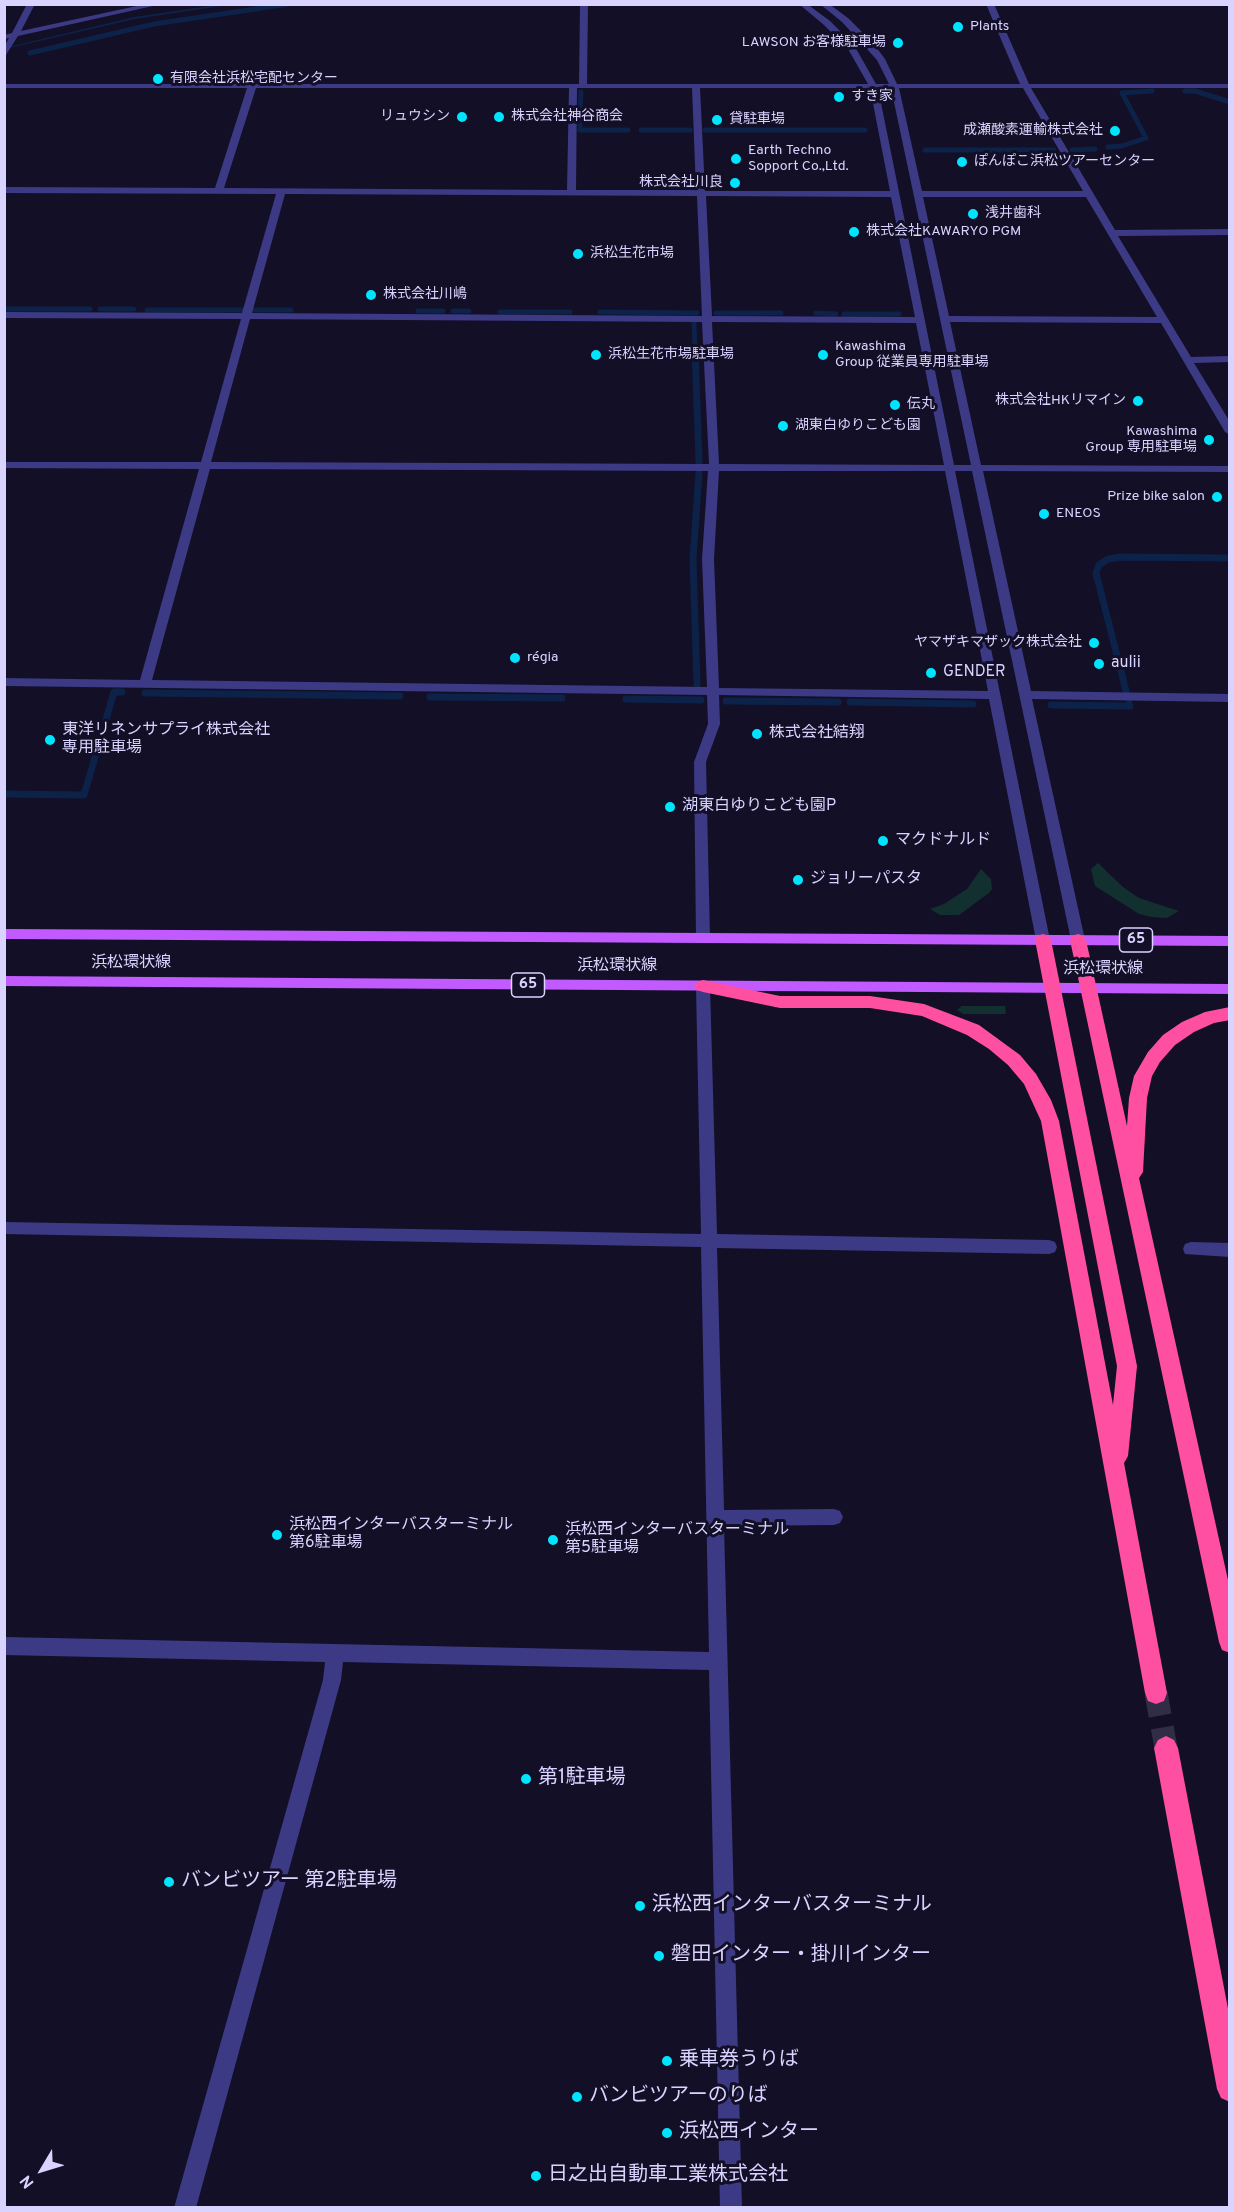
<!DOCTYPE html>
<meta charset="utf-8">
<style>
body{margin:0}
#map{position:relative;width:1234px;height:2212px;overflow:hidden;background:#130f26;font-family:Overpass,sans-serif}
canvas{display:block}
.frame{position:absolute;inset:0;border:6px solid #d9d4ff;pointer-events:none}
.north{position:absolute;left:12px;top:2140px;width:60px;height:60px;-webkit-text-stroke:4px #130f26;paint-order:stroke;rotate:232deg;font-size:16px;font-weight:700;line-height:24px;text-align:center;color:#d9d4ff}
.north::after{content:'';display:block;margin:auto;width:21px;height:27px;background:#d9d4ff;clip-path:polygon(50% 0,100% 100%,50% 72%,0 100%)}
</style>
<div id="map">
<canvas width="1234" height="2212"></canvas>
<div class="frame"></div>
<div class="north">N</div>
</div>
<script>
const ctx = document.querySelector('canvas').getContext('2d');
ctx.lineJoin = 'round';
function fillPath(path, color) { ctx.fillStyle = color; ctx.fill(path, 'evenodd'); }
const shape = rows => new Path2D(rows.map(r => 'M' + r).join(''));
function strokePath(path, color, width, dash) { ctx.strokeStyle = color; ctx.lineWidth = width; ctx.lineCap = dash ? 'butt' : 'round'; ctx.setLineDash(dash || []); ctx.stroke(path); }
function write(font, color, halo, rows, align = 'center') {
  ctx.font = font + ' Overpass,"Noto Sans JP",sans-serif'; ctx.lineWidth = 6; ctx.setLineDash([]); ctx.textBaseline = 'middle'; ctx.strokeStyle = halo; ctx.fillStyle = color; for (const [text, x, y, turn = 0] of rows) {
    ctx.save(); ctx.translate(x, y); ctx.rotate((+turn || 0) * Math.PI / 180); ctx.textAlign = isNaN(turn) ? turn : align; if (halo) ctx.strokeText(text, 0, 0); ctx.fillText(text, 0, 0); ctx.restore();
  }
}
const green = shape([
 [1098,863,1123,887,1139,898,1179,911,1167,918,1151,917,1139,914,1095,886,1091,869],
 [981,869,991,879,992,889,989,893,959,915,940,915,930,909,944,904,967,889],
 [962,1006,1005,1006,1006,1014,963,1014,957,1010]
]);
const water = shape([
 [216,5,228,5,135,19,5,49,4,48,134,17]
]);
const streamFar1 = shape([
 [30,53,154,24,289,4],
 [1185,91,1195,91,1230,102],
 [580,111,581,92],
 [580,115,580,130,628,130],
 [641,130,690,130],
 [705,130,865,130],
 [1108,147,1122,146,1146,138,1122,93,1152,91],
 [925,150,1054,150],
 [1072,150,1095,149],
 [4,309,90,309],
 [100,309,134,309],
 [147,310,244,310],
 [252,310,291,310],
 [418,311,443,311],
 [453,311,469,311],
 [500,312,570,312],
 [600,312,697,313],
 [716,313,781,313],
 [816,313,836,314],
 [844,314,899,314],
 [694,323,695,351]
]);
const stream = shape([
 [695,349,699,462],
 [697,684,693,559,699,473],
 [1126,691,1096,573,1099,565,1108,559,1121,557,1230,558],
 [145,693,400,696],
 [430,697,562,698],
 [626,699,701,700],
 [726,701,838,702],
 [850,702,973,704],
 [1051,705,1130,706,1129,703],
 [4,794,84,795,114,692,122,692]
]);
const highwayTunnel = shape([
 [1156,1693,1166,1748]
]);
const minor = shape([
 [27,4,35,4,21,31,146,4,162,4,18,36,4,58,4,47,9,38,4,39,4,35,12,33,27,4],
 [580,4,588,4,587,84,868,84,848,49,824,25,799,4,807,4,830,21,854,45,876,84,889,84,877,60,842,22,820,4,829,4,848,18,873,43,885,59,897,84,1020,84,986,4,994,4,1029,84,1230,84,1230,88,1031,88,1115,230,1230,229,1230,235,1118,236,1191,357,1230,356,1230,362,1194,363,1230,422,1230,435,1225,432,1161,323,950,322,981,465,1230,466,1230,472,983,471,1031,691,1230,694,1230,702,1032,699,1085,940,1083,944,1073,944,1071,940,972,471,955,471,1050,940,1043,945,1036,940,989,699,719,695,720,724,706,762,710,937,703,942,696,937,694,762,708,724,707,695,4,686,4,678,140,680,199,469,4,468,4,462,201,462,241,319,4,318,4,312,242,313,276,194,4,193,4,187,215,188,247,88,4,88,4,84,579,84,580,4],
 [256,88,569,88,567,190,224,188,256,88],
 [577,88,692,88,696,190,576,190,577,88],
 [700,88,870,88,890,191,705,191,700,88],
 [878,88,891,88,971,465,954,465,878,88],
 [899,88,1023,88,1083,191,922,191,899,88],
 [285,194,697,196,702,316,252,313,285,194],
 [706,196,891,197,915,317,712,316,706,196],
 [923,197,1086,197,1157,317,949,316,923,197],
 [250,319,702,322,709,464,211,462,250,319],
 [712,322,916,323,944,465,719,464,712,322],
 [210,469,708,471,702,559,707,687,152,680,210,469],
 [719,471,945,471,988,691,719,688,714,559,719,471],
 [703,981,710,986,717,1234,1049,1240,1055,1242,1057,1247,1055,1252,1049,1254,717,1248,724,1510,834,1509,840,1511,843,1517,840,1523,834,1525,724,1526,742,2208,720,2208,709,1670,343,1662,341,1680,196,2208,174,2208,323,1680,325,1662,4,1655,4,1637,709,1652,701,1247,4,1234,4,1222,701,1234,696,986,703,981],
 [1191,1242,1230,1243,1230,1257,1185,1254,1183,1249,1185,1244,1191,1242]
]);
const major = shape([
 [4,929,1230,936,1230,946,4,939,4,929],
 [4,976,1230,984,1230,994,4,986,4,976]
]);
const highway = shape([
 [1043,934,1049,936,1051,940,1137,1366,1128,1456,1124,1463,1167,1693,1164,1701,1156,1704,1148,1701,1145,1693,1041,1121,1024,1084,1008,1065,989,1049,967,1035,922,1016,870,1008,780,1008,703,992,697,990,694,986,697,982,703,980,780,996,870,996,924,1004,979,1025,1020,1055,1036,1074,1051,1100,1059,1121,1113,1405,1117,1366,1035,940,1037,936,1043,934],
 [1078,934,1084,936,1086,940,1127,1126,1129,1098,1134,1076,1148,1052,1163,1035,1182,1022,1205,1012,1230,1007,1230,1020,1214,1023,1194,1032,1175,1045,1160,1062,1152,1076,1147,1098,1143,1172,1139,1178,1230,1589,1230,1653,1222,1650,1219,1642,1070,940,1072,936,1078,934],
 [1166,1736,1174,1740,1178,1748,1230,2019,1230,2102,1221,2098,1217,2089,1154,1748,1158,1740,1166,1736]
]);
const markers = [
 [958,27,6,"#00e5ff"],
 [898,43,6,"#00e5ff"],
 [158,79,6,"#00e5ff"],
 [839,97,6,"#00e5ff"],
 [462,117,6,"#00e5ff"],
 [499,117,6,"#00e5ff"],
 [717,120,6,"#00e5ff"],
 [1115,131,6,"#00e5ff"],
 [736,159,6,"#00e5ff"],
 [962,162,6,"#00e5ff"],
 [735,183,6,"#00e5ff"],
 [973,214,6,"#00e5ff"],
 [854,232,6,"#00e5ff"],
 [578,254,6,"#00e5ff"],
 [371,295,6,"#00e5ff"],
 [596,355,6,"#00e5ff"],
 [823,355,6,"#00e5ff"],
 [1138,401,6,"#00e5ff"],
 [895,405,6,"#00e5ff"],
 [783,426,6,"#00e5ff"],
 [1209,440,6,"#00e5ff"],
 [1217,497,6,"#00e5ff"],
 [1044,514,6,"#00e5ff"],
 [1094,643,6,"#00e5ff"],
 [515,658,6,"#00e5ff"],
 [1099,664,6,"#00e5ff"],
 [931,673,6,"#00e5ff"],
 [757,734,6,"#00e5ff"],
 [50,740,6,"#00e5ff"],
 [670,807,6,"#00e5ff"],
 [883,841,6,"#00e5ff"],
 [798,880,6,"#00e5ff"],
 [277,1535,6,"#00e5ff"],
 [553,1540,6,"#00e5ff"],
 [526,1779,6,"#00e5ff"],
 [169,1882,6,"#00e5ff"],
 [640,1906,6,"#00e5ff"],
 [659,1956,6,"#00e5ff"],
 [667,2061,6,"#00e5ff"],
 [577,2097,6,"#00e5ff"],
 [667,2133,6,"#00e5ff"],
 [536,2176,6,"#00e5ff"]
];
const farPoinames = [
 ["Plants",970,27],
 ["LAWSON お客様駐車場",886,43,"right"],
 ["有限会社浜松宅配センター",170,79],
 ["すき家",851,97],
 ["リュウシン",450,117,"right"],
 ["株式会社神谷商会",511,117],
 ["貸駐車場",729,120],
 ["成瀬酸素運輸株式会社",1103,131,"right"],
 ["Earth Techno",748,151],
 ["Sopport Co.,Ltd.",748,167],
 ["ぽんぽこ浜松ツアーセンター",974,162],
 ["株式会社川良",723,183,"right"],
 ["浅井歯科",985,214],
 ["株式会社KAWARYO PGM",866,232],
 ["浜松生花市場",590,254],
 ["株式会社川嶋",383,295],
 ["Kawashima",835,347],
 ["Group 従業員専用駐車場",835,363],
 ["浜松生花市場駐車場",608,355],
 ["株式会社HKリマイン",1126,401,"right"],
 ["伝丸",907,405],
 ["湖東白ゆりこども園",795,426],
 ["Kawashima",1197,432,"right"],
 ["Group 専用駐車場",1197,448,"right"],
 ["Prize bike salon",1205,497,"right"],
 ["ENEOS",1056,514],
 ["ヤマザキマザック株式会社",1082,643,"right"],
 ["régia",527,658]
];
const shields = [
 [1136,940,33],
 [528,985,33]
];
const shieldNames = [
 ["65",1136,940],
 ["65",528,985]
];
const poiNames = [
 ["aulii",1111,664],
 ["GENDER",943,673],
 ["東洋リネンサプライ株式会社",62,731],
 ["専用駐車場",62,749],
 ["株式会社結翔",769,734],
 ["湖東白ゆりこども園P",682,807],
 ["マクドナルド",895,841],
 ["ジョリーパスタ",810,880],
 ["浜松西インターバスターミナル",289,1526],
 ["第6駐車場",289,1544],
 ["浜松西インターバスターミナル",565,1531],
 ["第5駐車場",565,1549]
];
const streetNames = [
 ["浜松環状線",131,964],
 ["浜松環状線",617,967],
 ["浜松環状線",1103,970]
];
const nearPoinames = [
 ["第1駐車場",538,1779],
 ["バンビツアー 第2駐車場",181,1882],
 ["浜松西インターバスターミナル",652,1906],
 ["磐田インター・掛川インター",671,1956],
 ["乗車券うりば",679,2061],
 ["バンビツアーのりば",589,2097],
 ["浜松西インター",679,2133],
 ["日之出自動車工業株式会社",548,2176]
];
fillPath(green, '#12302f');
fillPath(water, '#0c2248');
strokePath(streamFar1, '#0c2248', 5);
strokePath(stream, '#0c2248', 7);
strokePath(highwayTunnel, '#312d47', 23, [23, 12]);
fillPath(minor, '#3d3a85');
fillPath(major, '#c25bff');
fillPath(highway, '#ff4fa3');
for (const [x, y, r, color] of markers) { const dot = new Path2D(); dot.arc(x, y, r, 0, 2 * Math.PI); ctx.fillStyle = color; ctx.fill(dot); strokePath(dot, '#130f26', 2); }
write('14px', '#d9d4ff', '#130f26', farPoinames, 'left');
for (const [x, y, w] of shields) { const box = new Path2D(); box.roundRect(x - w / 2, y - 12, w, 24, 4.5); ctx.fillStyle = '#130f26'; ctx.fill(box); strokePath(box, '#d9d4ff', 1.5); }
write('bold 15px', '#d9d4ff', null, shieldNames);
write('16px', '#d9d4ff', '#130f26', poiNames, 'left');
write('16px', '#d9d4ff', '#130f26', streetNames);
write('20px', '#d9d4ff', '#130f26', nearPoinames, 'left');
</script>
